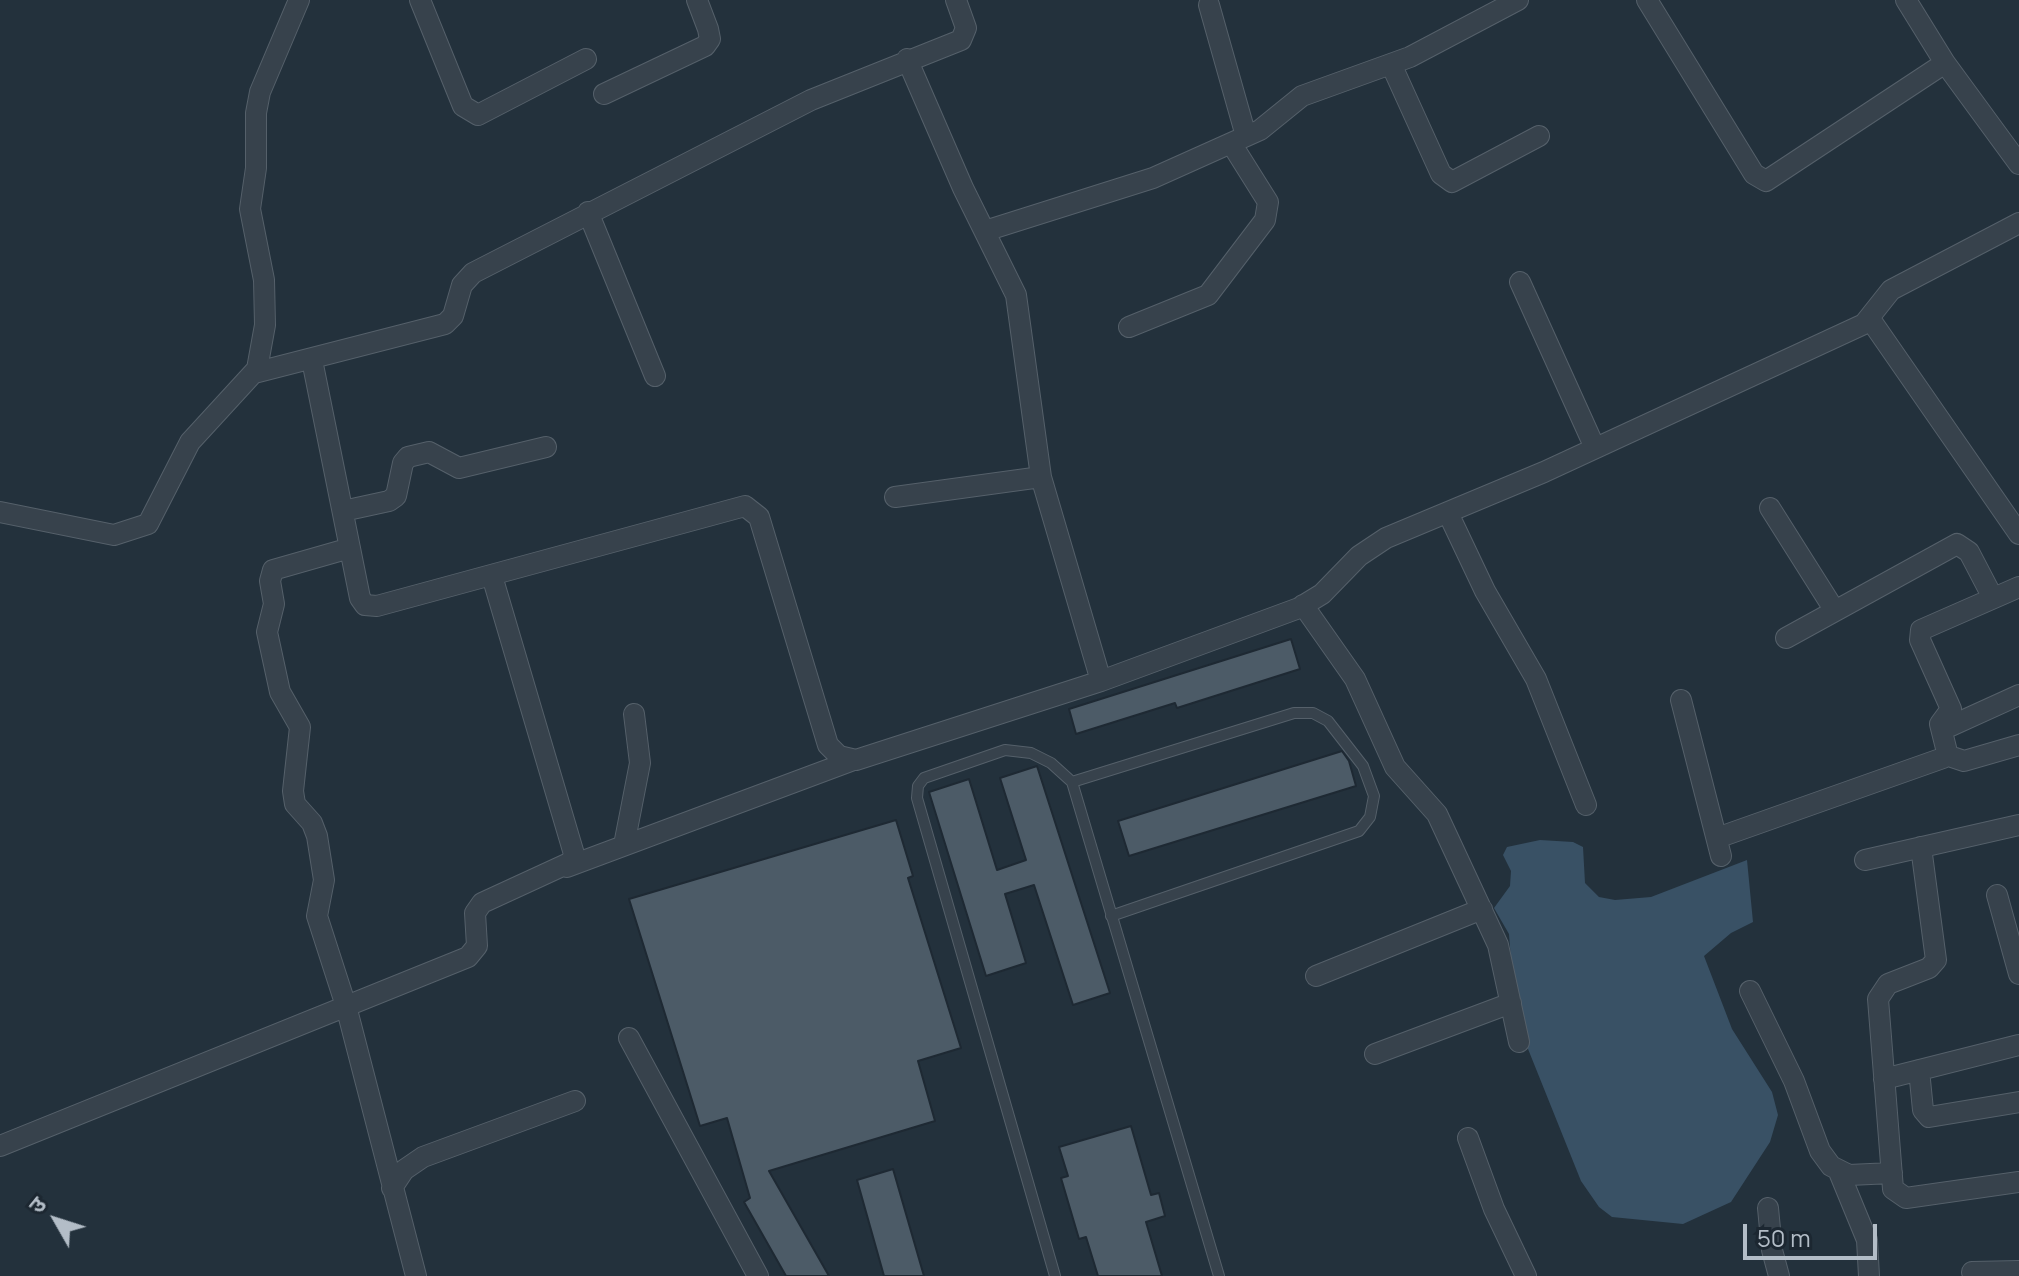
<!DOCTYPE html>
<meta charset="utf-8">
<style>
body{margin:0}
#map{position:relative;width:2019px;height:1276px;overflow:hidden;background:#23313c;font-family:Manrope,"Noto Sans Devanagari",sans-serif}
canvas{display:block}
.north{position:absolute;left:16px;top:1180px;width:80px;height:80px;-webkit-text-stroke:6px #1c2731;paint-order:stroke;rotate:309deg;font-size:22px;font-weight:700;line-height:32px;text-align:center;color:#b3bdc7}
.north::after{content:'';display:block;margin:auto;width:28px;height:36px;background:#b3bdc7;clip-path:polygon(50% 0,100% 100%,50% 72%,0 100%)}
.scale{position:absolute;left:1743px;top:1224px;width:134px;height:36px;box-sizing:border-box;border:4px solid #b3bdc7;border-top:0;padding-left:10px;font-size:24px;line-height:28px;white-space:nowrap;color:#b3bdc7;-webkit-text-stroke:6px #1c2731;paint-order:stroke}
</style>
<div id="map">
<canvas width="2019" height="1276"></canvas>
<div class="north">उ</div>
<div class="scale">50 m</div>
</div>
<script>
const ctx = document.querySelector('canvas').getContext('2d');
ctx.lineJoin = 'round';
function fillPath(path, color) { ctx.fillStyle = color; ctx.fill(path, 'evenodd'); }
const shape = rows => new Path2D(rows.map(r => 'M' + r).join(''));
function strokePath(path, color, width, dash) { ctx.strokeStyle = color; ctx.lineWidth = width; ctx.lineCap = dash ? 'butt' : 'round'; ctx.setLineDash(dash || []); ctx.stroke(path); }
const water = shape([
 [1540,840,1573,842,1583,847,1585,883,1599,897,1615,900,1651,897,1747,860,1753,922,1731,933,1704,956,1732,1029,1772,1092,1778,1115,1770,1142,1731,1202,1683,1224,1612,1217,1599,1207,1581,1181,1522,1034,1513,986,1509,934,1494,908,1510,886,1511,871,1503,855,1507,847]
]);
const building = shape([
 [1291,639,1300,669,1177,708,1175,703,1076,734,1069,709,1291,639],
 [1342,751,1349,761,1356,786,1129,856,1118,821,1342,751],
 [1037,766,1110,993,1073,1005,1034,885,1005,894,1026,963,986,976,929,792,969,779,997,870,1026,860,1000,778,1037,766],
 [896,820,913,876,908,878,961,1048,918,1061,935,1121,769,1171,829,1276,786,1276,744,1202,750,1198,727,1118,700,1126,629,899,896,820],
 [1131,1126,1151,1195,1159,1193,1165,1216,1146,1222,1162,1276,1098,1276,1086,1237,1079,1239,1061,1178,1068,1176,1059,1147,1131,1126],
 [893,1169,924,1276,884,1276,857,1180,893,1169]
]);
const service = shape([
 [1072,782,1294,713,1313,713,1328,721,1363,766,1374,796,1370,817,1359,831,1111,916],
 [1055,1276,917,798,918,786,924,778,1005,750,1031,753,1051,763,1072,782,1219,1276]
]);
const minor = shape([
 [420,0,463,106,478,115,586,59],
 [1647,0,1754,174,1766,181,1945,63],
 [1906,0,1945,63,2019,164],
 [1209,5,1246,136],
 [907,59,963,188,1016,295,1041,477,1101,681],
 [1391,64,1441,174,1452,182,1539,136],
 [604,94,705,46,710,39,708,29,697,0],
 [588,212,655,376],
 [985,231,1153,178,1260,130,1302,96,1410,57,1518,0],
 [1520,282,1595,448],
 [1870,319,2019,534],
 [1129,327,1208,295,1265,220,1268,202,1231,143],
 [312,360,360,598,365,605,377,606,745,506,759,517,828,745,839,756,856,760,1101,681,1299,608,1322,594,1359,556,1386,538,1544,472,1864,324,1891,290,2019,223],
 [254,373,445,324,453,316,462,285,473,273,811,100,961,40,966,28,956,0],
 [895,497,1041,477],
 [1770,508,1835,611],
 [343,511,389,501,396,496,403,463,408,457,429,452,459,468,546,447],
 [0,512,114,535,148,524,190,442,257,369,265,325,264,280,250,209,256,168,256,113,260,92,299,0],
 [1448,513,1485,591,1536,679,1586,805],
 [350,548,273,570,270,581,274,604,267,632,280,692,300,727,293,791,295,804,312,823,317,836,324,880,317,916,346,1006,416,1276],
 [1303,605,1355,679,1395,767,1437,814,1498,945,1519,1042],
 [1786,638,1957,544,1969,552,1993,598],
 [1681,700,1721,856],
 [1942,730,2019,695],
 [1946,755,1964,761,2019,745],
 [1717,838,1943,758,1947,752,1940,724,1951,709,1920,640,1921,630,2019,587],
 [624,845,640,763,634,714],
 [1921,847,1936,960,1929,968,1888,984,1878,999,1893,1189,1906,1198,2019,1182],
 [1865,860,2019,825],
 [567,867,851,761],
 [1997,895,2019,974],
 [1316,976,1482,909],
 [1750,991,1794,1081,1820,1151,1831,1166,1849,1175,1892,1173],
 [629,1038,758,1276],
 [1375,1054,1511,1003],
 [1919,1070,1923,1110,1929,1117,2019,1102],
 [1884,1079,2019,1045],
 [1468,1138,1494,1209,1526,1276],
 [0,1146,468,957,477,946,475,913,482,903,571,862,574,854,492,576],
 [1839,1172,1867,1240,1869,1276],
 [392,1188,404,1170,423,1157,575,1101],
 [1768,1208,1772,1250,1779,1276],
 [1972,1272,2019,1271]
]);
fillPath(water, '#395165');
fillPath(building, '#4c5b67');
strokePath(building, '#1e2933', 2);
strokePath(service, '#55606a', 12);
strokePath(minor, '#55606a', 22);
strokePath(service, '#37424c', 10);
strokePath(minor, '#37424c', 20);
</script>
